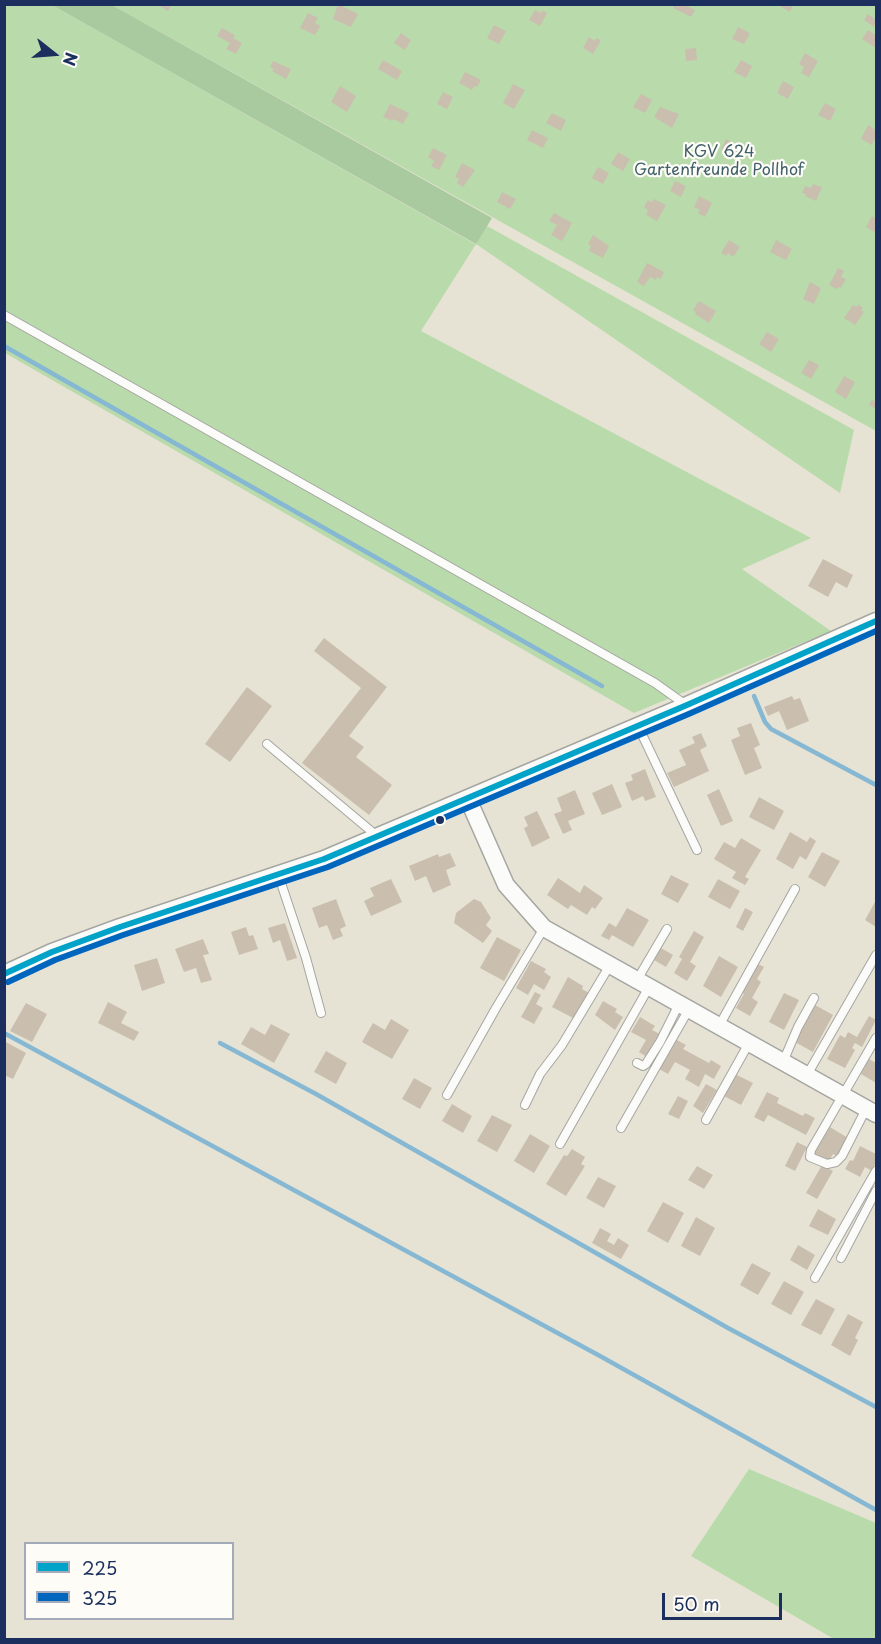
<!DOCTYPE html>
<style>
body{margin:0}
#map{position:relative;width:881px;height:1644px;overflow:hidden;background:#e6e3d4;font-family:"Playpen Sans",sans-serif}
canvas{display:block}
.frame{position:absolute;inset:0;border:6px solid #1b2f5e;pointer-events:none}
.legend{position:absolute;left:24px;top:1542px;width:210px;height:78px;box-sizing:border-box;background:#fdfcf7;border:2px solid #a3aaba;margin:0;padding:8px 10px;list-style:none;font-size:18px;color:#1b2f5e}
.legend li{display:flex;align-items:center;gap:12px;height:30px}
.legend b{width:30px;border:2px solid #a3aaba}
.north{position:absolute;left:24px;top:24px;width:60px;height:60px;-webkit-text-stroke:4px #fdfcf7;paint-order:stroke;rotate:107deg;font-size:16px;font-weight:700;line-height:24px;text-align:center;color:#1b2f5e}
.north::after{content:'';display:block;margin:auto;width:21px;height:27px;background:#1b2f5e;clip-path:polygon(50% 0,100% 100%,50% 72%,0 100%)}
.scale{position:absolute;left:662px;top:1593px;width:120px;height:27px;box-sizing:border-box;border:3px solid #1b2f5e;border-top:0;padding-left:8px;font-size:18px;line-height:21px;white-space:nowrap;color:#1b2f5e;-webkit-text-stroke:4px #fdfcf7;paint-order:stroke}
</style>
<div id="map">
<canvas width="881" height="1644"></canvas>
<div class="frame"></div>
<ul class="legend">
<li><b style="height:8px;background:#01a3c8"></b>225</li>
<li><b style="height:8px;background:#0065bd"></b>325</li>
</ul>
<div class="north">N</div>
<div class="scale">50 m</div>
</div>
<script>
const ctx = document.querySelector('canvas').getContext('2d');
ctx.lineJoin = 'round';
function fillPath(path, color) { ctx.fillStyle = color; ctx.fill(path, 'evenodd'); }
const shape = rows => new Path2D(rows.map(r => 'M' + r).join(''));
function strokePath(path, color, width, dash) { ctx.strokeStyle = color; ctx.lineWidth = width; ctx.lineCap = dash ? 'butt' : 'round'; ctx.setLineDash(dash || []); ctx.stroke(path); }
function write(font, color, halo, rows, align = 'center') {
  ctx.font = font + ' "Playpen Sans",sans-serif'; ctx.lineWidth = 4.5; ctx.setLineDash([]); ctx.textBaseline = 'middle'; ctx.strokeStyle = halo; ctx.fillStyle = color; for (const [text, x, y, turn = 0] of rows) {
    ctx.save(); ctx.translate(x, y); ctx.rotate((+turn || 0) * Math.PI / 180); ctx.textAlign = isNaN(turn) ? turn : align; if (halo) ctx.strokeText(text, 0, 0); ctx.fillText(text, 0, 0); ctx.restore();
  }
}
const green = shape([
 [5,5,52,5,475,244,487,226,854,430,840,493,476,244,421,331,811,538,742,569,831,631,634,713,5,353],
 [112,5,876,5,876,431],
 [749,1469,876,1523,876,1639,834,1639,691,1556]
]);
const forest = shape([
 [52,5,112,5,492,218,476,244]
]);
const stream = shape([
 [4,346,602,686],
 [754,696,765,722,771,729,876,785],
 [4,1033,600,1356,876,1510],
 [220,1043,316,1094,728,1328,876,1407]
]);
const building = shape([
 [156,4,172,4,168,11],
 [338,4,358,14,351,27,333,19],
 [674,4,684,4,695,10,691,17,673,8],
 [781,4,794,4,790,12,780,6],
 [535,10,541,13,542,10,547,13,540,26,529,20],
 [308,13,318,18,315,23,320,26,315,35,300,28],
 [868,14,876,20,874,27,864,20],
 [494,25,506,31,499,44,487,38],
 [738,27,750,33,744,44,732,39],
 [222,28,235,35,233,38,242,43,236,54,226,49,230,43,217,36],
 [868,30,876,35,876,48,862,39],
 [401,33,411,40,405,50,394,43],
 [589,37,595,41,596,38,601,40,593,54,583,48],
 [696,48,697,60,686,61,685,49],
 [805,53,818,61,809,77,801,73,804,67,799,64],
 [383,60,402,71,397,80,378,69],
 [741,60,752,66,746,78,734,72],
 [273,61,291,69,286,79,272,71,274,69,270,67],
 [465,72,481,80,477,87,474,86,472,90,459,83],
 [783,81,794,87,788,99,777,93],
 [513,84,525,90,514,109,503,103],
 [340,86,356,96,347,112,331,102],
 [443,92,453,97,447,109,437,104],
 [641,94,652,100,645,113,633,107],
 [825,103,836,109,830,121,818,115],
 [390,104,409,113,403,124,393,119,392,121,383,117],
 [660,107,679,114,672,128,654,117],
 [552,113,566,120,561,131,546,123],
 [868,125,876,130,876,136,872,145,861,139],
 [532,130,548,138,543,148,527,140],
 [726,139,742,148,738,155,733,152,732,155,721,149],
 [433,148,447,155,439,170,431,166,434,161,428,157],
 [618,152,630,159,623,171,611,164],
 [462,163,475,170,463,187,457,183,459,179,455,177],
 [598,167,609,173,603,184,592,178],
 [675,181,686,186,681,197,670,191],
 [813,184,822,187,816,201,805,196,806,194,802,193,805,186,811,188],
 [502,192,516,199,510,209,497,202],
 [699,196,712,203,705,217,698,213,700,210,694,207],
 [654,199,666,205,657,221,646,215,648,210,644,207,648,200,652,202],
 [554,213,572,223,562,241,551,235,557,225,549,221],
 [872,216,876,219,876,233,866,227],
 [593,235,609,246,603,258,589,251,591,246,588,244],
 [729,240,740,247,733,257,728,253,726,256,721,253],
 [776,240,792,249,786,260,770,252],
 [647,263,664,272,661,279,657,277,656,280,650,277,644,286,637,282],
 [838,268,844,271,841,277,846,279,841,288,839,287,837,289,829,285],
 [810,282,821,288,814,304,803,299],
 [699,301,716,311,709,323,695,314,696,312,693,310],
 [858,304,863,308,861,310,864,312,855,325,844,318,853,305,857,307],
 [767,332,779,339,771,352,759,344],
 [809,360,819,365,811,379,801,373],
 [844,376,855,382,846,399,835,392],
 [872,399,876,402,876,409,869,405],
 [823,559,853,575,847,588,836,582,828,597,808,586],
 [324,638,387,687,349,736,364,747,356,757,392,785,369,815,302,763,361,688,314,651],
 [247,687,272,706,230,762,205,744],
 [792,696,794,700,800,698,809,721,787,730,779,711,768,716,764,707],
 [751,723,760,745,754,748,762,768,745,775,731,740,740,736,737,728],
 [701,733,707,746,700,750,709,771,674,787,667,773,686,765,679,750,695,743,692,737],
 [645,769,656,797,645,801,643,796,632,801,625,783,633,780,631,775],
 [612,784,622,807,602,815,592,793],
 [719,789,733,821,721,826,707,795],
 [575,790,585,814,568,821,572,830,563,834,554,814,562,811,557,798],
 [759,797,784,811,774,830,749,817],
 [537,811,550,838,532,847,524,828,528,826,524,817],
 [790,832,807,842,810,837,816,841,806,860,800,856,793,869,776,859],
 [741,838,761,850,745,877,749,879,745,885,732,878,736,872,714,859,724,842,735,848],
 [822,852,840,861,825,887,808,877],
 [450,853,456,866,446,870,451,885,433,893,426,876,415,881,409,866,438,854,439,857],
 [671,875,689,884,678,903,661,894],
 [558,878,580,893,584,885,603,898,595,909,592,907,587,915,571,905,568,909,547,895],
 [391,879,402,902,371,916,364,901,374,896,370,888],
 [718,879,740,891,730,909,708,897],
 [336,899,346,926,340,929,343,936,333,940,327,925,319,928,312,908],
 [474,899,481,902,491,918,486,925,492,931,483,943,454,923,456,913],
 [876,900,876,927,865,920],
 [627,908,649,920,633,947,612,935,609,940,601,936,609,923,616,927],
 [745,908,753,912,743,931,736,927],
 [285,923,297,958,287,961,280,940,273,943,268,928],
 [246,927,249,936,253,935,258,949,239,955,231,932],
 [694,931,704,937,690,962,696,966,687,981,674,973,682,959,679,957],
 [497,937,521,950,504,981,480,968],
 [203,939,209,954,203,955,212,980,201,983,196,968,184,972,175,949],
 [661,948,673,955,666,967,654,960],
 [719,956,738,967,721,997,703,986],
 [157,958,165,983,142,991,134,965],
 [531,961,546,969,544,972,551,977,544,990,534,984,528,995,516,988],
 [758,964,764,967,757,979,761,982,752,998,758,1002,750,1016,736,1008,744,994,741,992],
 [568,977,583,986,582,989,589,993,575,1019,552,1007],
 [535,992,541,995,536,1004,543,1008,534,1024,521,1017],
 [784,993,799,1000,784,1030,769,1022],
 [603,1001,617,1009,615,1012,623,1017,615,1030,595,1015],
 [108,1002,127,1012,121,1023,139,1032,134,1041,98,1023],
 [26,1003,47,1014,32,1042,10,1031],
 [815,1005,833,1015,813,1052,795,1042],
 [869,1016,876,1020,862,1047,855,1043,852,1048,855,1050,845,1068,827,1059,840,1035,845,1038,848,1032,857,1037],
 [640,1017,655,1026,652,1030,660,1034,647,1057,639,1052,646,1040,631,1032],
 [391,1019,409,1030,392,1059,362,1042,373,1023,385,1030],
 [271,1024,290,1034,274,1063,241,1044,251,1027,265,1035],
 [675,1039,686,1045,683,1049,709,1063,711,1060,721,1066,714,1079,705,1074,699,1087,685,1079,690,1070,675,1062,668,1074,659,1069],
 [4,1041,26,1053,13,1079,4,1075],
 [326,1051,347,1063,336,1084,314,1072],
 [869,1059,876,1063,876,1083,861,1074],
 [735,1074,753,1083,741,1105,724,1096],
 [414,1078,432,1088,420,1109,402,1099],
 [706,1084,717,1090,703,1113,693,1106],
 [767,1092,779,1098,777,1103,803,1116,805,1113,815,1118,806,1135,768,1115,764,1122,754,1117],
 [678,1096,688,1101,679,1119,668,1114],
 [452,1104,472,1116,463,1133,442,1121],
 [492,1115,512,1125,497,1152,477,1141],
 [830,1127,848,1138,837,1156,833,1154,828,1162,814,1154],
 [530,1134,550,1146,534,1173,514,1161],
 [797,1142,807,1147,795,1171,785,1166],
 [860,1146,876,1154,876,1162,872,1171,865,1167,860,1177,845,1169,850,1160,853,1161],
 [572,1149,585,1157,581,1164,585,1166,566,1196,546,1184,564,1155,567,1156],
 [822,1165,833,1171,817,1199,806,1193],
 [697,1166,713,1175,704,1189,688,1180],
 [598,1177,616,1186,604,1208,586,1198],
 [663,1202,684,1213,668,1243,647,1231],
 [818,1209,836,1219,828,1235,809,1226],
 [696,1217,715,1228,700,1256,681,1246],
 [600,1228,611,1234,607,1241,614,1245,618,1238,629,1245,621,1259,592,1243],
 [798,1245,815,1255,807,1270,790,1260],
 [752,1263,771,1273,758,1295,740,1285],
 [784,1281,804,1292,791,1315,771,1304],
 [816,1299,835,1309,821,1335,801,1325],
 [848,1314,863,1322,855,1338,858,1340,850,1356,831,1345]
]);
const lane = shape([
 [4,315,655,683,686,705],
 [638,726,697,850],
 [267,744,377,836],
 [278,874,306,958,321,1013],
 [637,980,667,929],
 [719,1026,795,889],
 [783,1062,798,1027,814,998],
 [637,1063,643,1066,646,1064,660,1042,679,1004],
 [807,1075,876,955],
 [447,1095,496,1008,544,928],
 [525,1105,540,1074,562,1045,610,965],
 [866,1109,842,1156,836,1162,827,1164,810,1157,811,1150,876,1038],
 [706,1120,749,1043],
 [621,1128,689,1009],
 [560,1144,649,987],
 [841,1258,876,1191],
 [815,1278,876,1171]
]);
const street = shape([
 [468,799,506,885,544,928,876,1114],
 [4,974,52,952,120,927,324,859,687,705,876,621]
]);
const bus1 = shape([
 [4,974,52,952,120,927,324,859,687,705,876,621]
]);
const bus2 = shape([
 [8,982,55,960,123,935,328,867,691,713,876,631]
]);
const markers = [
 [440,820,5,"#1b2f5e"]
];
const parkNames = [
 ["KGV 624",719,153],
 ["Gartenfreunde Pollhof",719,171]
];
fillPath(green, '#b9daaa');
fillPath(forest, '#a9c99f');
strokePath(stream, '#86b8d4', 4.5);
fillPath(building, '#cabfaf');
strokePath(lane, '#a5a5a2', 10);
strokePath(street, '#a5a5a2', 19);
strokePath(lane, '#fbfbf9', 8);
strokePath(street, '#fbfbf9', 16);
strokePath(bus1, '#01a3c8', 6);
strokePath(bus2, '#0065bd', 6);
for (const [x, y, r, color] of markers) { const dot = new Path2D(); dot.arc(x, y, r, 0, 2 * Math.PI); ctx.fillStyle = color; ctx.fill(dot); strokePath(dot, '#fdfcf7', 2); }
write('16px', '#3f606a', '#fdfcf7', parkNames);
</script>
